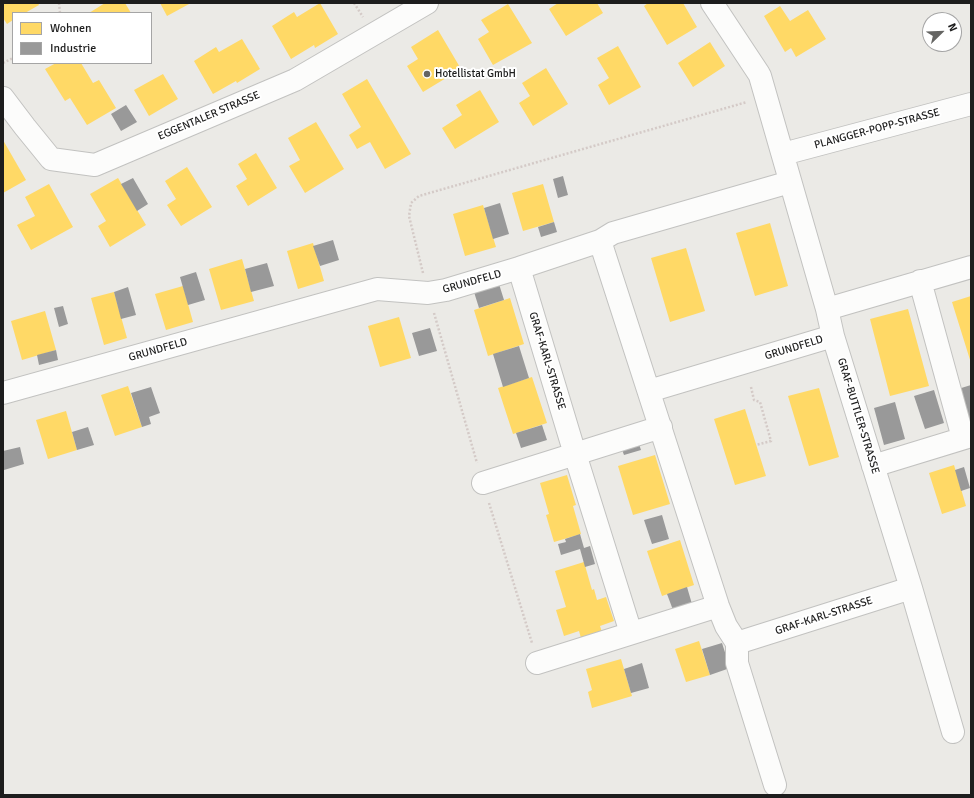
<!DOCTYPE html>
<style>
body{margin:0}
#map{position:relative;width:974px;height:798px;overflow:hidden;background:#ebeae6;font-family:Signika,sans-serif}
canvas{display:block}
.frame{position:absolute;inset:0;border:4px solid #1d1d1d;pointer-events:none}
.legend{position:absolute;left:12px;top:12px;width:140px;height:52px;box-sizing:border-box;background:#fff;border:1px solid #a5a5a5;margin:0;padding:5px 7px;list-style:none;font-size:12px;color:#1d1d1d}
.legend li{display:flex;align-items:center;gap:8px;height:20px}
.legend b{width:20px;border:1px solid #a5a5a5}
.north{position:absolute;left:922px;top:12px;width:40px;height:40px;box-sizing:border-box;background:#fff;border:1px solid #a5a5a5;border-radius:50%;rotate:67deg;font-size:11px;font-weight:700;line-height:16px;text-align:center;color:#1d1d1d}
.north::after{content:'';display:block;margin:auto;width:14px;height:18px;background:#656563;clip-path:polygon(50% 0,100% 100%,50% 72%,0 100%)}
</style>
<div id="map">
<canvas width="974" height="798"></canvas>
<div class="frame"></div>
<ul class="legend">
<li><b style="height:11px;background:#ffd966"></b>Wohnen</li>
<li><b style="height:11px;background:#999"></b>Industrie</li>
</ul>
<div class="north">N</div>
</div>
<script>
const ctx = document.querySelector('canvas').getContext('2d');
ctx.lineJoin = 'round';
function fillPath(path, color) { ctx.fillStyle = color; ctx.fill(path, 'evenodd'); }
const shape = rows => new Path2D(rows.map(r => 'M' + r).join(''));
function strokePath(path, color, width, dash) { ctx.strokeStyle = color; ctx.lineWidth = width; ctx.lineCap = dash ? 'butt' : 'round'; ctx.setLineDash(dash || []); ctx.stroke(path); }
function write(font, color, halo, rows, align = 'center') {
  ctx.font = font + ' Signika,sans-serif'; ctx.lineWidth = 4; ctx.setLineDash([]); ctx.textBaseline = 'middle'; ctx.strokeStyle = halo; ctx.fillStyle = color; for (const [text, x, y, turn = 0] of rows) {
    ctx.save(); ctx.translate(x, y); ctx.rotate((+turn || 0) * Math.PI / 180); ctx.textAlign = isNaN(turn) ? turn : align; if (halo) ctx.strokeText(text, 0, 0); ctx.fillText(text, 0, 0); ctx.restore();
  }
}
const homes = shape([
 [3,3,38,3,39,5,25,13,13,13,13,20,7,24,3,18],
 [105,3,125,3,131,13,89,13],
 [160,3,191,3,167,16],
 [320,3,338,34,315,48,314,45,291,59,272,26,294,12,297,17],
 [558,3,597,3,603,13,566,36,549,9],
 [648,3,683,3,697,27,667,45,644,6],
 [508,4,532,43,493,65,478,39,489,32,481,20],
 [780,6,790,21,808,10,826,39,796,57,791,48,785,52,764,16],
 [438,30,461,69,423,92,407,66,418,59,411,47],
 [242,39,260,69,237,83,236,81,213,94,194,61,216,47,219,52],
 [710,42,725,66,693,87,678,63],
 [618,46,641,87,609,105,598,85,609,78,597,58],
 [56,63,81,63,93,83,99,80,116,108,87,125,70,98,65,101,45,69],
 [546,68,568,104,533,126,519,103,530,96,522,83],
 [163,74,178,99,149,116,134,90],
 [367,79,411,154,385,169,370,142,357,149,349,135,361,127,342,94],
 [480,90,499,122,455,149,442,128,462,115,456,105],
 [316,122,344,169,305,193,289,166,300,160,288,138],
 [3,140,26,180,3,193],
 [256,153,277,188,248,206,236,186,247,179,238,164],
 [187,167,212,207,181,226,167,205,176,199,165,181],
 [118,178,146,225,110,247,98,226,106,221,90,194],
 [49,184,73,227,31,250,17,225,35,216,25,197],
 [543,184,554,222,523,231,512,193],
 [483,205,496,247,465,256,453,214],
 [770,223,788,286,755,296,736,233],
 [313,243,324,281,298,289,287,251],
 [686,248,705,311,670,322,651,258],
 [242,259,254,301,221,310,209,269],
 [183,286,193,322,166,330,155,294],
 [114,292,127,338,104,345,91,298],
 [971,296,971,363,952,302],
 [510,298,524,344,488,356,474,310],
 [908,309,929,386,890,396,870,319],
 [45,311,56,350,22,360,11,321],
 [399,317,411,358,380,367,368,326],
 [532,377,547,423,513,434,498,388],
 [128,386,142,427,115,436,101,395],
 [819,388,839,457,809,466,788,396],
 [745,409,766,476,735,485,714,419],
 [66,411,77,450,48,459,36,420],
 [655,455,670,504,633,515,618,466],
 [954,465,966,506,942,514,929,473],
 [567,475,576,505,573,506,581,534,554,542,546,515,549,514,540,483],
 [680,540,694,585,662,596,647,551],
 [584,562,592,590,594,589,597,600,606,597,614,621,600,626,602,632,581,638,579,631,564,636,556,610,566,607,555,571],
 [699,641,710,675,686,682,675,649],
 [621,659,632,696,592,708,588,692,592,690,586,669]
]);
const industry = shape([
 [126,105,137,122,121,131,111,114],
 [563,176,568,195,558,198,553,179],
 [133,178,148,204,137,211,121,184],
 [500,203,509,234,493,239,484,208],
 [554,222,557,232,541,237,538,227],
 [333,240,339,260,320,266,313,246],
 [267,263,274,286,251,292,245,269],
 [196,272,205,300,188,305,180,277],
 [499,284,504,300,479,308,474,292],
 [128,287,136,315,121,319,114,292],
 [63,306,68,324,59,327,54,308],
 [430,328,437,351,419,356,412,333],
 [519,346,529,378,503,387,493,354],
 [56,350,58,360,39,365,37,355],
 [971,385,971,422,969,422,958,389],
 [151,387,160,413,149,417,151,424,142,427,131,393],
 [934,390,944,423,925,429,914,396],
 [895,402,905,439,884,445,874,408],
 [542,425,547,440,521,448,516,433],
 [88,427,94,445,77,450,72,432],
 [638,441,641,450,624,455,621,447],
 [20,447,24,464,4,470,3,451],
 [964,467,970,488,961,491,955,470],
 [662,515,669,539,652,544,644,520],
 [580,534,584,548,590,546,595,564,585,567,580,549,561,555,558,544,566,542,565,539],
 [687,587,692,604,673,610,667,594],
 [722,643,730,668,710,675,702,649],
 [642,663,649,688,631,693,624,669]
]);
const path = shape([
 [59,3,60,13],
 [354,3,363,17],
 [3,63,13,58],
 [423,273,409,216,411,203,419,196,747,102],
 [434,313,477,463],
 [751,387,754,400,760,402,771,441,756,445],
 [489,503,532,643]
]);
const minor = shape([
 [712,3,759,74],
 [760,76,827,309,833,336,911,588,953,732],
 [3,98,25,127,51,159,95,165,295,80,427,3],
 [783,154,971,104],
 [600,241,718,606,726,626,737,643,737,663,775,785],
 [519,268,575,454,631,633],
 [920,281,963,438],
 [827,309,971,267],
 [649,391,833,336],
 [3,393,377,289,428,293,446,290,519,268,600,241,613,233,790,182],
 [873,466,971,436],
 [483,483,661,427],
 [737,643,911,588],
 [537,663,718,606]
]);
const markers = [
 [427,74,4,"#656563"]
];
const poiNames = [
 ["Hotellistat GmbH",435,74]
];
const streetNames = [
 ["EGGENTALER STRASSE",209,116,-23],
 ["PLANGGER-POPP-STRASSE",877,129,-15],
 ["GRUNDFELD",472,282,-16],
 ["GRUNDFELD",794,348,-17],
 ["GRUNDFELD",158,350,-16],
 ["GRAF-KARL-STRASSE",547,361,73],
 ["GRAF-BUTTLER-STRASSE",858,416,73],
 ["GRAF-KARL-STRASSE",824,616,-18]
];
fillPath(homes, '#ffd966');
fillPath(industry, '#999');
strokePath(minor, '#c2c2c0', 24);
strokePath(path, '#d4cac7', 2.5, [2, 2]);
strokePath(minor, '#fcfcfb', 22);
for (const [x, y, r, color] of markers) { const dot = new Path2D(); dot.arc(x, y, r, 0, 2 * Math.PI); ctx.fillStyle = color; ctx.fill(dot); strokePath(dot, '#fff', 1.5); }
write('11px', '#1d1d1d', '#fff', poiNames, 'left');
write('11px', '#1d1d1d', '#fff', streetNames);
</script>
